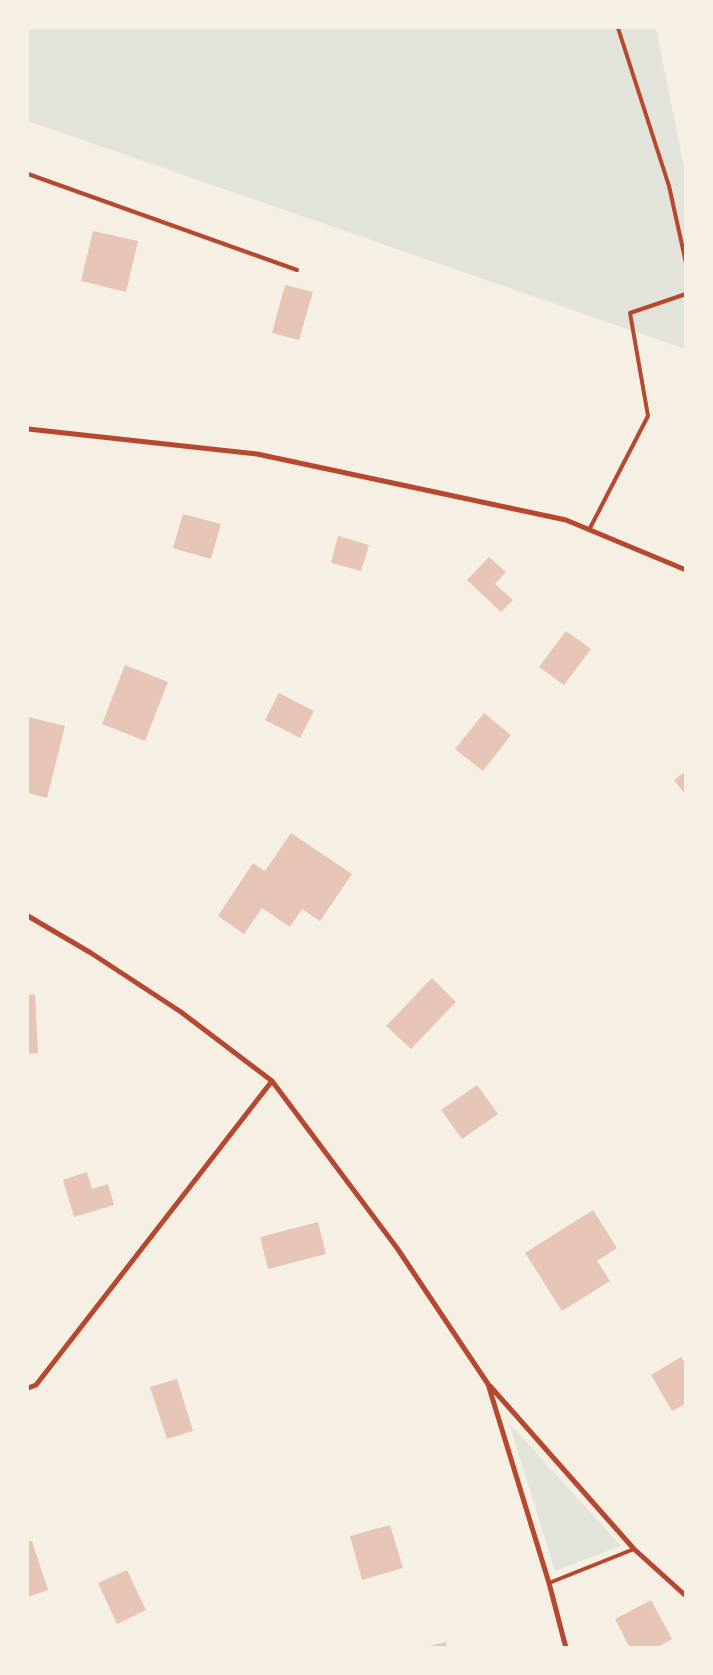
<!DOCTYPE html>
<style>
body{margin:0}
#map{position:relative;width:713px;height:1675px;overflow:hidden;background:#f6efe4;font-family:"Noto Sans",sans-serif}
canvas{display:block}
.frame{position:absolute;inset:0;border:29px solid #f6efe4;pointer-events:none}
</style>
<div id="map">
<canvas width="713" height="1675"></canvas>
<div class="frame"></div>
</div>
<script>
const ctx = document.querySelector('canvas').getContext('2d');
ctx.lineJoin = 'round';
function fillPath(path, color) { ctx.fillStyle = color; ctx.fill(path, 'evenodd'); }
const shape = rows => new Path2D(rows.map(r => 'M' + r).join(''));
function strokePath(path, color, width, dash) { ctx.strokeStyle = color; ctx.lineWidth = width; ctx.lineCap = dash ? 'butt' : 'round'; ctx.setLineDash(dash || []); ctx.stroke(path); }
const green = shape([
 [28,28,656,28,685,172,685,349,28,121],
 [509,1423,621,1546,555,1571]
]);
const building = shape([
 [93,231,138,241,126,292,81,281],
 [285,285,313,292,299,340,272,333],
 [183,514,221,524,211,559,173,548],
 [338,536,369,545,361,571,331,563],
 [489,557,506,572,495,584,513,600,501,612,467,580],
 [566,631,591,649,564,685,539,667],
 [125,665,168,682,145,741,102,724],
 [279,693,314,711,300,738,265,720],
 [484,713,511,735,483,771,455,749],
 [28,717,65,726,47,798,28,793],
 [686,771,686,795,674,780],
 [291,833,352,874,320,921,302,909,290,927,262,908,244,934,218,916,253,863,265,871],
 [432,978,456,1002,411,1049,386,1026],
 [35,994,38,1053,28,1054,28,995],
 [477,1085,498,1114,462,1139,441,1110],
 [87,1172,92,1189,108,1184,114,1205,74,1217,63,1180],
 [593,1210,617,1248,597,1261,610,1281,562,1311,525,1253],
 [318,1222,326,1254,268,1269,260,1237],
 [681,1357,686,1364,686,1404,672,1411,651,1375],
 [177,1379,193,1431,167,1439,150,1387],
 [390,1525,403,1568,362,1580,350,1536],
 [32,1541,48,1590,28,1597,28,1542],
 [127,1570,146,1610,117,1624,98,1583],
 [651,1600,672,1639,656,1648,630,1648,615,1619],
 [446,1642,447,1648,427,1648,427,1647]
]);
const service = shape([
 [618,28,669,186,686,263],
 [28,174,297,270],
 [589,530,648,416,630,313,686,294],
 [549,1583,634,1549]
]);
const minor = shape([
 [28,429,257,454,566,520,686,570],
 [28,916,91,953,181,1012,272,1081,397,1248,488,1384,549,1583,566,1648],
 [490,1386,634,1549,686,1596],
 [28,1388,36,1385,272,1081]
]);
fillPath(green, '#e2e4dc');
fillPath(building, '#e6c5b7');
strokePath(service, '#b5482f', 4);
strokePath(minor, '#b5482f', 5);
</script>
